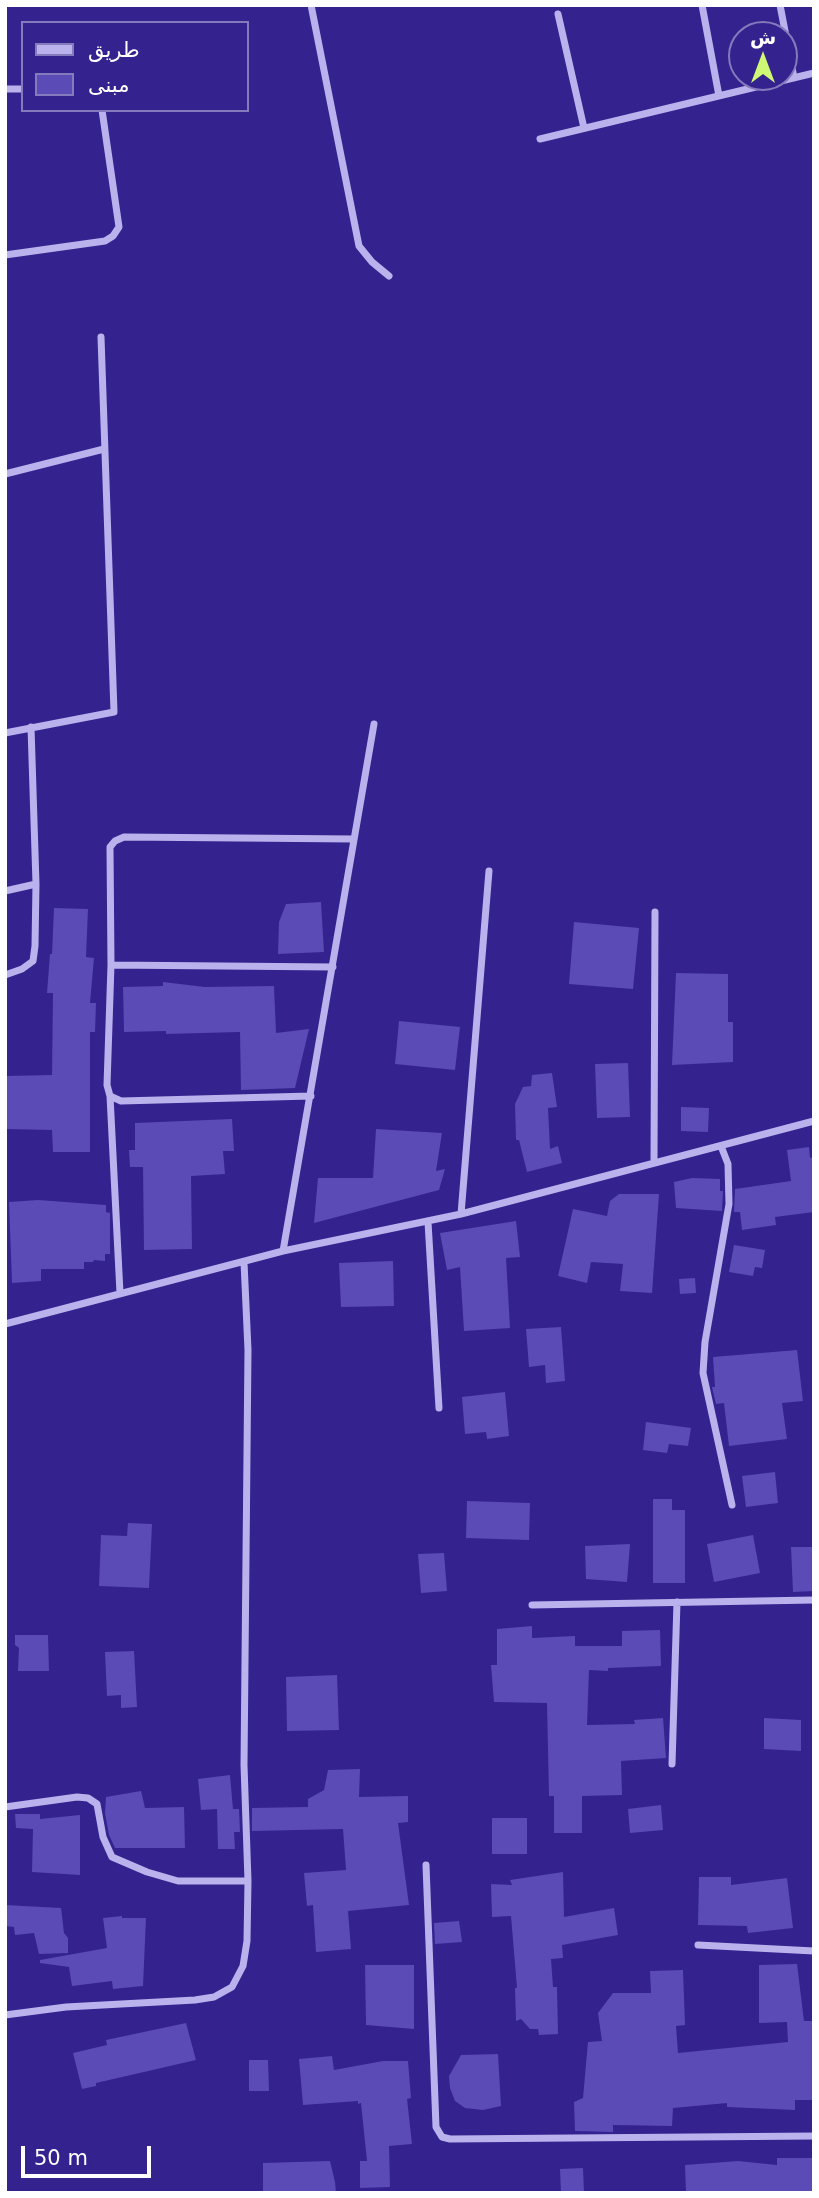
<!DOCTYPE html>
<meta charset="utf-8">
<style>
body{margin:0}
#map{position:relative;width:819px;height:2198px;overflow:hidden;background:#34228f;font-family:"DejaVu Sans","Noto Naskh Arabic",sans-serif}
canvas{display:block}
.frame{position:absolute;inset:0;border:7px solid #fff;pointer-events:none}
.legend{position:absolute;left:21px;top:21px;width:228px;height:91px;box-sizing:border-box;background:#34228f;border:2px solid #857abc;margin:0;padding:9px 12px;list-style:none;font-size:21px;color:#fff}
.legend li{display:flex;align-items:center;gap:14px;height:35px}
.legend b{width:35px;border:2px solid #857abc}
.north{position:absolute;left:728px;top:21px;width:70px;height:70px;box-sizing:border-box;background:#34228f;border:2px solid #857abc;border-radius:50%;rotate:0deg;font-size:19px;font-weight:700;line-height:28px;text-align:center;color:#fff}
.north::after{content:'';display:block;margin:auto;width:24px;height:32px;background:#cff874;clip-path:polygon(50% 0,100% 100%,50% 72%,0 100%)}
.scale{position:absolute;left:21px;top:2146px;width:130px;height:32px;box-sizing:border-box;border:4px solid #fff;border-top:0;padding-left:9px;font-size:21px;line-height:24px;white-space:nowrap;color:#fff;-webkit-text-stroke:5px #34228f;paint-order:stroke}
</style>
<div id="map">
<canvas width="819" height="2198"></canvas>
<div class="frame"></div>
<ul class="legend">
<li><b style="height:9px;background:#bab2ec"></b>طريق</li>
<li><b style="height:19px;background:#5a4bb6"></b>مبنى</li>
</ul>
<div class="north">ش</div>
<div class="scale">50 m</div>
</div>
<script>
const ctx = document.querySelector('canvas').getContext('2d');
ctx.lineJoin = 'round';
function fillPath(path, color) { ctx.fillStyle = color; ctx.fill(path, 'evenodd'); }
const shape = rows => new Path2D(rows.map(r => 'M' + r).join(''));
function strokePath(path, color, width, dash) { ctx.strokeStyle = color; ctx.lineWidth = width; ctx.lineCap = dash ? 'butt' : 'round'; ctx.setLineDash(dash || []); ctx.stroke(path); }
const building = shape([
 [321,902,324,952,278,954,279,922,286,904],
 [54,908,88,909,86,957,94,958,90,1003,96,1003,95,1032,90,1032,90,1152,53,1152,52,1130,5,1129,5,1076,52,1075,53,993,47,993,50,954,52,954],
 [574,922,639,928,633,989,569,984],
 [676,973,728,974,728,1022,733,1022,733,1062,672,1065],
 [163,982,205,987,274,986,276,1033,309,1029,295,1088,241,1090,240,1032,166,1034,166,1031,124,1032,123,987,163,986],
 [399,1021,460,1027,455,1070,395,1064],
 [628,1063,630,1117,597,1118,595,1064],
 [552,1073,557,1107,548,1108,550,1149,558,1146,562,1163,527,1172,519,1140,516,1140,515,1104,523,1087,531,1086,532,1075],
 [681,1107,709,1108,708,1132,681,1131],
 [232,1119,234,1151,223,1151,225,1174,191,1176,192,1249,144,1250,143,1167,130,1167,129,1150,135,1150,135,1123],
 [376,1129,442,1133,436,1171,445,1169,439,1190,314,1223,318,1178,373,1178],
 [809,1147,810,1158,814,1157,814,1212,775,1217,776,1225,742,1230,740,1212,734,1212,735,1189,791,1181,787,1150],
 [692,1178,720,1179,720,1191,723,1191,722,1211,676,1208,674,1182],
 [619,1194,659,1194,652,1293,620,1291,623,1264,591,1262,587,1283,558,1276,573,1209,607,1216,610,1201],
 [38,1200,106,1205,106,1212,110,1213,110,1254,105,1254,105,1261,94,1260,93,1262,84,1262,84,1269,41,1269,41,1281,12,1283,9,1202],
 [516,1221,520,1257,506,1258,510,1328,464,1331,460,1267,447,1270,440,1233],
 [734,1245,765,1250,762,1268,755,1267,753,1276,729,1272],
 [393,1261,394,1306,341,1307,339,1263],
 [695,1278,696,1293,680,1294,679,1279],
 [561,1327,565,1381,546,1383,545,1365,529,1367,526,1329],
 [797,1350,803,1401,782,1403,787,1439,729,1446,724,1403,716,1404,712,1387,715,1387,713,1357],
 [505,1392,509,1436,487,1439,486,1432,465,1434,462,1397],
 [646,1422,691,1428,688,1446,669,1444,667,1453,643,1450],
 [775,1472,778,1503,746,1507,742,1476],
 [653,1499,672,1499,672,1510,685,1510,685,1583,653,1583],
 [467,1501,530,1503,529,1540,466,1538],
 [128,1523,152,1524,149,1588,99,1586,101,1535,127,1536],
 [753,1535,760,1573,714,1582,707,1544],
 [630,1544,627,1582,586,1579,585,1546],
 [791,1547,814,1547,814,1591,793,1592],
 [444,1553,447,1591,421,1593,418,1554],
 [532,1626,532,1638,575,1636,575,1646,622,1646,622,1631,660,1630,661,1666,608,1668,608,1671,589,1670,587,1725,635,1724,634,1720,663,1718,666,1758,621,1761,622,1795,582,1796,582,1833,554,1833,554,1796,549,1796,547,1703,494,1702,491,1665,497,1665,497,1629],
 [15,1635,48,1635,49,1671,18,1671,19,1648,15,1645],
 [134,1651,137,1707,121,1708,121,1695,107,1696,105,1652],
 [337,1675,339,1730,287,1731,286,1677],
 [764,1718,801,1720,801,1751,764,1749],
 [360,1769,359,1797,408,1796,408,1822,398,1823,409,1905,348,1911,351,1949,316,1952,313,1905,307,1906,304,1873,346,1870,343,1829,252,1831,252,1808,308,1807,308,1799,324,1790,328,1770],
 [230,1775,233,1809,239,1809,240,1832,234,1832,235,1849,218,1849,217,1809,201,1810,198,1779],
 [141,1791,145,1808,184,1807,185,1848,115,1848,109,1835,105,1813,106,1797],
 [661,1805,663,1830,630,1833,628,1809],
 [15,1814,40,1814,40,1819,80,1815,80,1875,32,1872,33,1829,16,1828],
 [492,1818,527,1818,527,1854,492,1854],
 [563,1872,564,1917,614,1908,618,1935,562,1945,563,1958,551,1959,553,1987,557,1987,558,2034,539,2035,538,2029,530,2029,521,2019,516,2021,515,1988,517,1988,511,1916,492,1917,491,1884,512,1885,510,1880],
 [699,1877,731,1877,731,1885,787,1878,793,1928,748,1933,747,1926,698,1925],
 [5,1905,61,1908,64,1933,68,1938,68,1953,39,1954,34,1933,15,1935,14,1927,5,1926],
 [122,1916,122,1918,146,1918,143,1986,113,1989,112,1981,72,1986,69,1967,40,1963,40,1960,107,1948,103,1918],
 [459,1921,462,1942,435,1944,434,1923],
 [797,1964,804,2021,814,2021,814,2100,795,2100,795,2110,727,2107,727,2103,673,2108,672,2126,613,2125,613,2132,575,2131,574,2102,583,2098,588,2042,602,2041,598,2013,613,1993,651,1993,650,1971,683,1970,685,2025,676,2026,678,2053,788,2042,787,2022,759,2023,759,1965],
 [365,1965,414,1965,414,2029,366,2025],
 [186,2023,196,2060,96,2083,96,2086,82,2089,73,2053,107,2045,106,2040],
 [498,2054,501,2106,483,2110,465,2108,455,2101,450,2088,449,2076,461,2055],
 [332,2056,334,2070,383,2061,408,2061,411,2098,407,2099,412,2144,389,2146,390,2187,360,2188,360,2161,367,2161,361,2103,358,2104,358,2101,303,2105,299,2059],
 [249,2060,268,2060,269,2091,249,2091],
 [777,2158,814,2158,814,2193,686,2193,685,2165,738,2161,777,2165],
 [330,2161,335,2182,336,2193,263,2191,263,2163],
 [583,2168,584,2193,561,2193,560,2169]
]);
const street = shape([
 [311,5,359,246,372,262,389,276],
 [702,5,719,96],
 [780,5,794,78],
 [558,14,584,128],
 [5,89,23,89],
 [540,139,814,73],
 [5,255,105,241,113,236,119,227,102,110],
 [5,474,104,449],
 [5,733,114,712,101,337],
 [5,891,36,884],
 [111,965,333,967],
 [5,975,22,969,33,961,35,946,36,884,31,727],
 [110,1096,120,1293],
 [311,1096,121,1101,110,1096,107,1085,111,965,110,847,115,841,124,837,354,839],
 [721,1146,728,1164,729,1204,705,1342,703,1373,732,1505],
 [654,1163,655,912],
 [461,1214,489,871],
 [428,1222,439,1408],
 [283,1251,374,724],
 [5,1324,283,1251,461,1214,814,1121],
 [532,1605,814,1600],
 [672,1764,677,1602],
 [5,1807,77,1797,88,1798,97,1804,103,1837,112,1857,147,1872,178,1881,248,1881],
 [426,1865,436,2127,442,2137,450,2139,814,2136],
 [698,1945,814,1951],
 [5,2015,66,2007,195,2000,214,1997,232,1987,243,1966,247,1941,248,1881,244,1765,248,1350,244,1262]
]);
fillPath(building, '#5a4bb6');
strokePath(street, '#bab2ec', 7);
</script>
